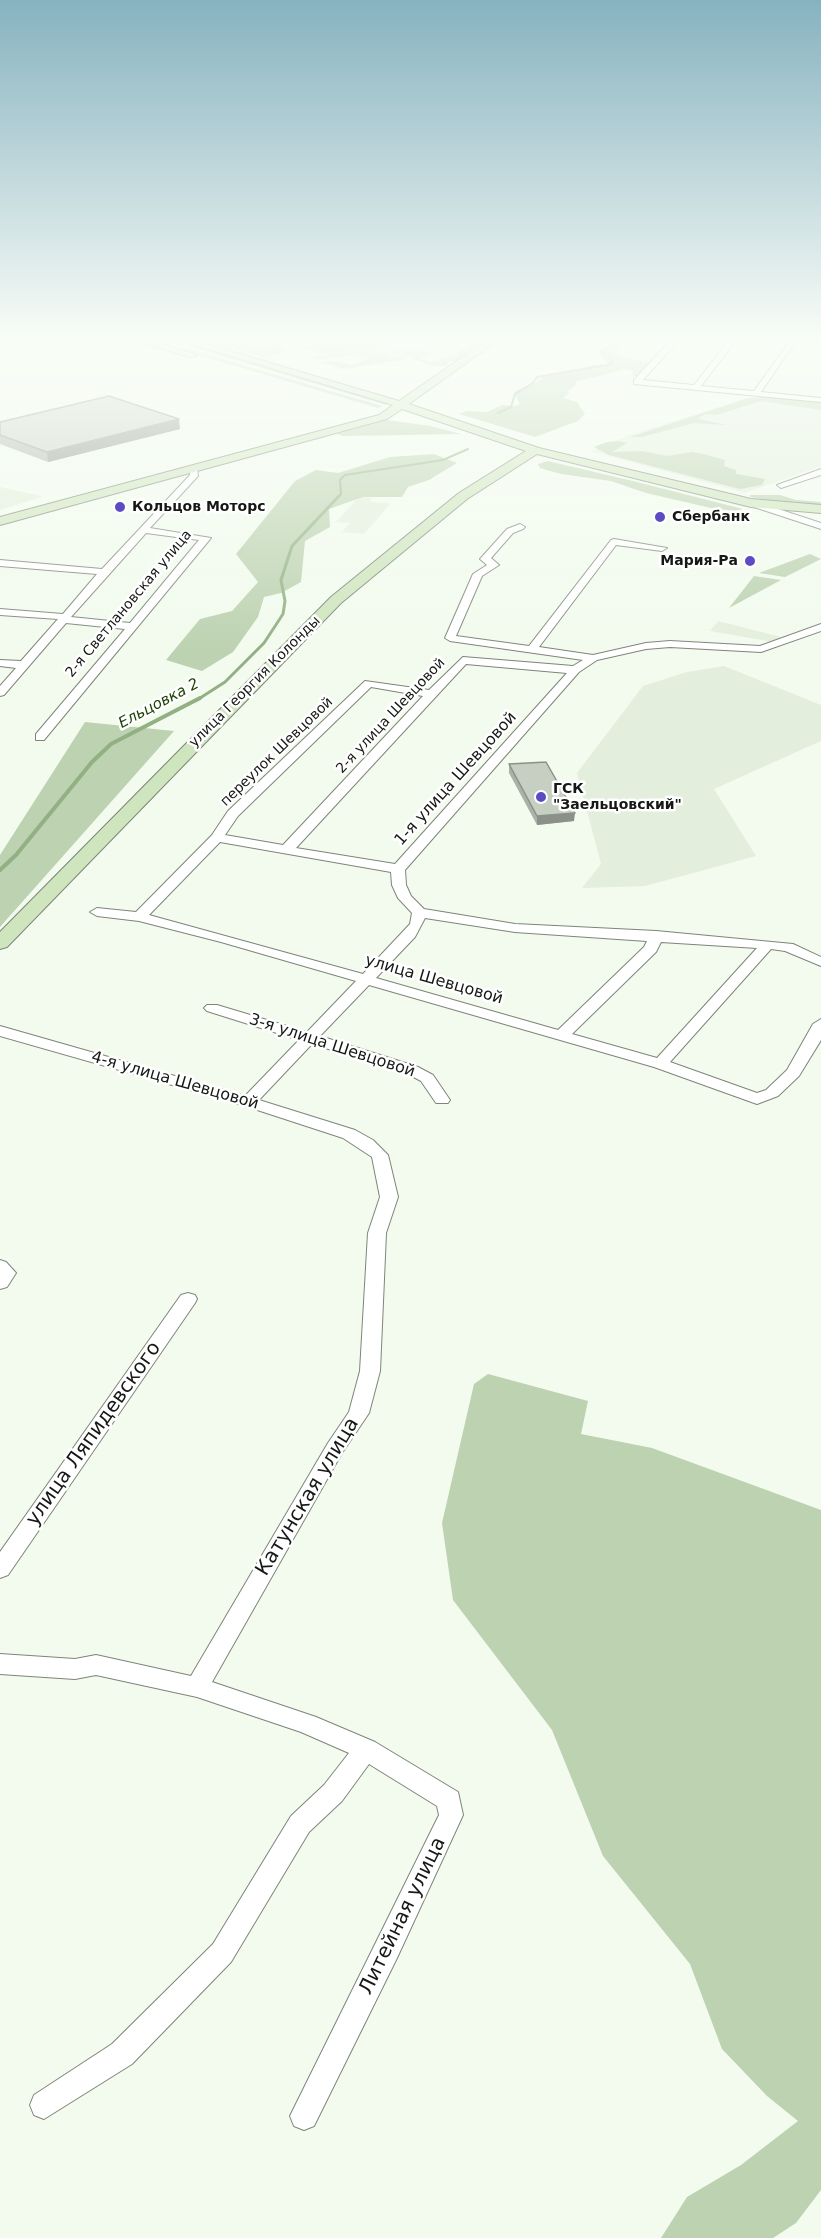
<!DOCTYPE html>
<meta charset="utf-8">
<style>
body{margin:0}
canvas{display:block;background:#f2fbee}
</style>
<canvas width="821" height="2238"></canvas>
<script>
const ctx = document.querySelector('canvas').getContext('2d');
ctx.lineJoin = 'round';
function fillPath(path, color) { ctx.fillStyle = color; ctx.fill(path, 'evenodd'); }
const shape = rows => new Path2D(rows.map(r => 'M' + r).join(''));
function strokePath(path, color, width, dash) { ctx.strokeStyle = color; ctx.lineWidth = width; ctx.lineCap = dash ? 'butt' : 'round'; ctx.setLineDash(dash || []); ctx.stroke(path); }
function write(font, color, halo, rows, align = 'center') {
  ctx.font = font + ' "DejaVu Sans",sans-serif'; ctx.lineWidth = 5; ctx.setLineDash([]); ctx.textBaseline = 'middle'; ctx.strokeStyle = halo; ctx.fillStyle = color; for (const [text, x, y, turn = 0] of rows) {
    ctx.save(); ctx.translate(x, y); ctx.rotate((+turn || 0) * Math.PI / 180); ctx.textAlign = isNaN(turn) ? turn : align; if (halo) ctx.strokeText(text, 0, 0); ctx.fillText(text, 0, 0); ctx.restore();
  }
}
const built = shape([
 [353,343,424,350,425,351,403,358,335,350],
 [748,398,821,405,821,466,745,493,590,451,632,434],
 [0,487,41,496,41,497,0,510],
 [359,497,372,498,370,502,391,503,364,534,342,532,350,523,336,522],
 [718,621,781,637,773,642,710,631],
 [724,666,821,705,821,741,714,789,756,856,645,886,582,888,601,864,577,773,643,686,687,672]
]);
const green = shape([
 [236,338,263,339,244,348,256,349,279,344,284,347,281,350,289,352,264,357,196,340,210,342],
 [479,338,492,338,460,360,449,362,446,366,432,366,414,359,412,356,395,352,428,352,432,354,419,359,430,362,455,355],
 [620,338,639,338,615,348,619,356,651,363,637,377,632,375,633,371,626,369,575,382,577,385,568,390,569,393,563,398,577,402,585,414,578,421,535,437,459,414,467,411,487,412,502,405,516,406,520,404,514,393,516,391,538,382,543,377,595,365,609,365,598,353],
 [331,341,379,345,345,349,388,353,390,354,385,356,407,359,343,369,321,362,336,361,351,365,370,358,355,355,317,360,311,358,324,355,301,347],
 [196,346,390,404,386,405,191,347],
 [186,348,337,393,383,406,378,408,181,350],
 [762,397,821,402,821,410,761,401,717,415,705,414,698,419,727,425,694,423,642,437,630,437,748,398],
 [387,420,430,426,461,434,343,436,337,434],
 [619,441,627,443,612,452,642,451,667,456,692,452,703,454,725,460,724,466,736,470,736,474,765,479,762,485,740,489,609,455,594,447,607,442],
 [434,454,457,463,429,480,408,487,402,497,363,497,329,509,330,527,305,541,301,582,281,593,264,597,258,617,233,652,202,671,166,660,200,619,232,611,258,582,236,554,295,481,316,470,338,473,390,457],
 [548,461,633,481,743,509,735,511,711,508,646,493,611,481,561,474,540,468,538,464],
 [750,495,780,495,796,500,821,502,821,505,773,501,750,497],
 [810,554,821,559,785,577,759,573],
 [754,576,781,580,729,608],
 [85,722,174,731,0,927,0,855],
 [488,1374,588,1401,581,1434,652,1448,821,1510,821,2190,796,2223,773,2238,661,2238,687,2197,741,2165,798,2121,767,2096,722,2049,690,1964,603,1856,552,1730,453,1600,442,1523,474,1384]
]);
const streamFar2 = shape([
 [498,413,511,407,515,394,533,383,537,377,612,364,610,357,601,351,626,338],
 [338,497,341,494,340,480,345,475,443,460,468,449]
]);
const streamFar1 = shape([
 [197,700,225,682,264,643,283,614,285,601,281,580,292,546,339,496]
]);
const stream = shape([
 [0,870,16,855,92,762,111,744,200,698]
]);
const street = shape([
 [673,338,681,338,643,380,694,385,731,338,738,338,701,386,754,391,792,338,798,338,761,392,821,398,821,402,634,384,634,380,673,338],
 [799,338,821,338,821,342,803,340,799,338],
 [191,466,197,466,198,476,150,528,211,538,44,740,36,740,36,734,125,629,66,623,4,695,0,696,0,686,16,668,0,666,0,660,21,661,58,619,0,615,0,609,63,614,97,574,0,566,0,560,102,569,190,475,191,466],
 [146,533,199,540,130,623,71,617,146,533],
 [821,469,821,475,781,488,777,485,821,469],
 [751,500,821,523,821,529,748,505,748,501,751,500],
 [520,524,525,527,523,529,513,533,491,558,499,565,482,576,456,636,529,646,611,540,614,539,667,548,662,551,616,545,539,647,593,655,646,643,670,641,760,646,821,624,821,631,761,652,670,647,646,649,597,660,579,672,405,870,406,885,411,896,424,909,515,924,656,931,793,944,821,957,821,966,785,951,771,949,670,1062,757,1093,766,1090,787,1070,813,1024,821,1019,821,1040,799,1076,778,1096,757,1104,654,1067,369,985,320,1036,418,1067,433,1075,450,1100,448,1103,436,1103,421,1081,406,1073,312,1044,259,1100,355,1130,373,1140,388,1155,398,1197,386,1233,380,1371,369,1413,342,1453,212,1682,316,1717,375,1742,458,1792,463,1815,397,1958,314,2126,304,2130,294,2126,290,2116,439,1815,437,1806,369,1764,342,1801,309,1832,231,1962,132,2064,44,2119,34,2115,30,2105,34,2095,112,2044,213,1944,291,1816,324,1785,349,1753,301,1732,197,1697,96,1675,75,1679,0,1674,0,1654,75,1659,96,1655,191,1676,328,1443,349,1412,360,1371,368,1233,380,1197,372,1157,343,1138,242,1105,0,1036,0,1026,245,1096,299,1040,207,1011,204,1008,207,1005,217,1005,307,1032,356,981,221,942,139,921,97,916,90,912,97,908,136,912,212,835,228,811,365,681,429,690,463,657,573,666,583,660,450,641,445,638,473,574,487,565,480,559,507,529,520,524],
 [466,664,567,673,395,864,296,848,466,664],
 [371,687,423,696,283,845,225,835,238,816,371,687],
 [220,842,391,872,392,885,398,898,412,913,410,924,363,974,149,915,220,842],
 [425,918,515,932,647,941,644,947,558,1030,376,978,415,937,425,918],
 [661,942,757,948,657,1058,572,1034,656,952,661,942],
 [0,1260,6,1262,16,1273,7,1287,0,1289,0,1260],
 [188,1293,195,1295,197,1299,195,1303,8,1575,0,1578,0,1552,181,1295,188,1293]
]);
const secondary = shape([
 [130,338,145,338,197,355,189,357,130,338],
 [171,338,186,338,399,401,490,338,501,338,409,404,539,448,751,499,821,505,821,513,751,507,537,454,467,499,341,603,7,947,0,949,0,932,331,597,459,493,526,451,402,409,387,419,0,525,0,517,379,415,393,405,171,338]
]);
const wall = shape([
 [0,422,180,429,48,462,0,444],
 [509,764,574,821,537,825,509,773]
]);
const shadedWall = shape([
 [179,419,180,429,48,462,47,452],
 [575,813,574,821,537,825,537,816]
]);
const building = shape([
 [109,396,179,419,47,452,0,435,0,422,109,396],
 [546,762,575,813,537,816,509,764,546,762]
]);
const markers = [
 [120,507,6,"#5d4bc3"],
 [660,517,6,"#5d4bc3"],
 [750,561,6,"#5d4bc3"],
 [541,797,6,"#5d4bc3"]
];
const farPoinames = [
 ["Кольцов Моторс",132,507],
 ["Сбербанк",672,517],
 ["Мария-Ра",738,561,"right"],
 ["ГСК",553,789],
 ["\"Заельцовский\"",553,805]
];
const farStreetnames = [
 ["2-я Светлановская улица",129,604,-50],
 ["улица Георгия Колонды",255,682,-45],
 ["2-я улица Шевцовой",391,716,-47],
 ["переулок Шевцовой",277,752,-44]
];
const farWaternames = [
 ["Ельцовка 2",159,704,-28]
];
const streetNames = [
 ["1-я улица Шевцовой",456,779,-48],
 ["улица Шевцовой",434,980,16],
 ["3-я улица Шевцовой",332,1046,18],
 ["4-я улица Шевцовой",175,1081,16]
];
const nearStreetnames = [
 ["улица Ляпидевского",94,1434,-55],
 ["Катунская улица",308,1497,-59],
 ["Литейная улица",403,1916,-64]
];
fillPath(built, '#e3efdc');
fillPath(green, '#bcd2b0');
strokePath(streamFar2, '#93b084', 2);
strokePath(streamFar1, '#93b084', 3);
strokePath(stream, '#93b084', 4);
strokePath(street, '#7e857a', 2);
strokePath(secondary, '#7e857a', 2);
fillPath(street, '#fff');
fillPath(secondary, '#cfe5bd');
fillPath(wall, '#aab2a7');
fillPath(shadedWall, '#8b9188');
fillPath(building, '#c6cfc2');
strokePath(building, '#8b9188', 1.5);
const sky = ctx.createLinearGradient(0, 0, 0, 651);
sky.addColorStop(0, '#86b2c0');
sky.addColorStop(0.52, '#f9fdf7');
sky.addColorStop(1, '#f9fdf700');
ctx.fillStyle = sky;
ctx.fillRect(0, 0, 821, 651);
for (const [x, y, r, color] of markers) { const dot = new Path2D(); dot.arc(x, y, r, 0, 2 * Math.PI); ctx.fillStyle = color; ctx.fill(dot); strokePath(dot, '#fff', 2); }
write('bold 14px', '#151814', '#fff', farPoinames, 'left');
write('14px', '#151814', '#fff', farStreetnames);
write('italic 15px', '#1c3f00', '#fff', farWaternames);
write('16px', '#151814', '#fff', streetNames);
write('20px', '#151814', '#fff', nearStreetnames);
</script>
